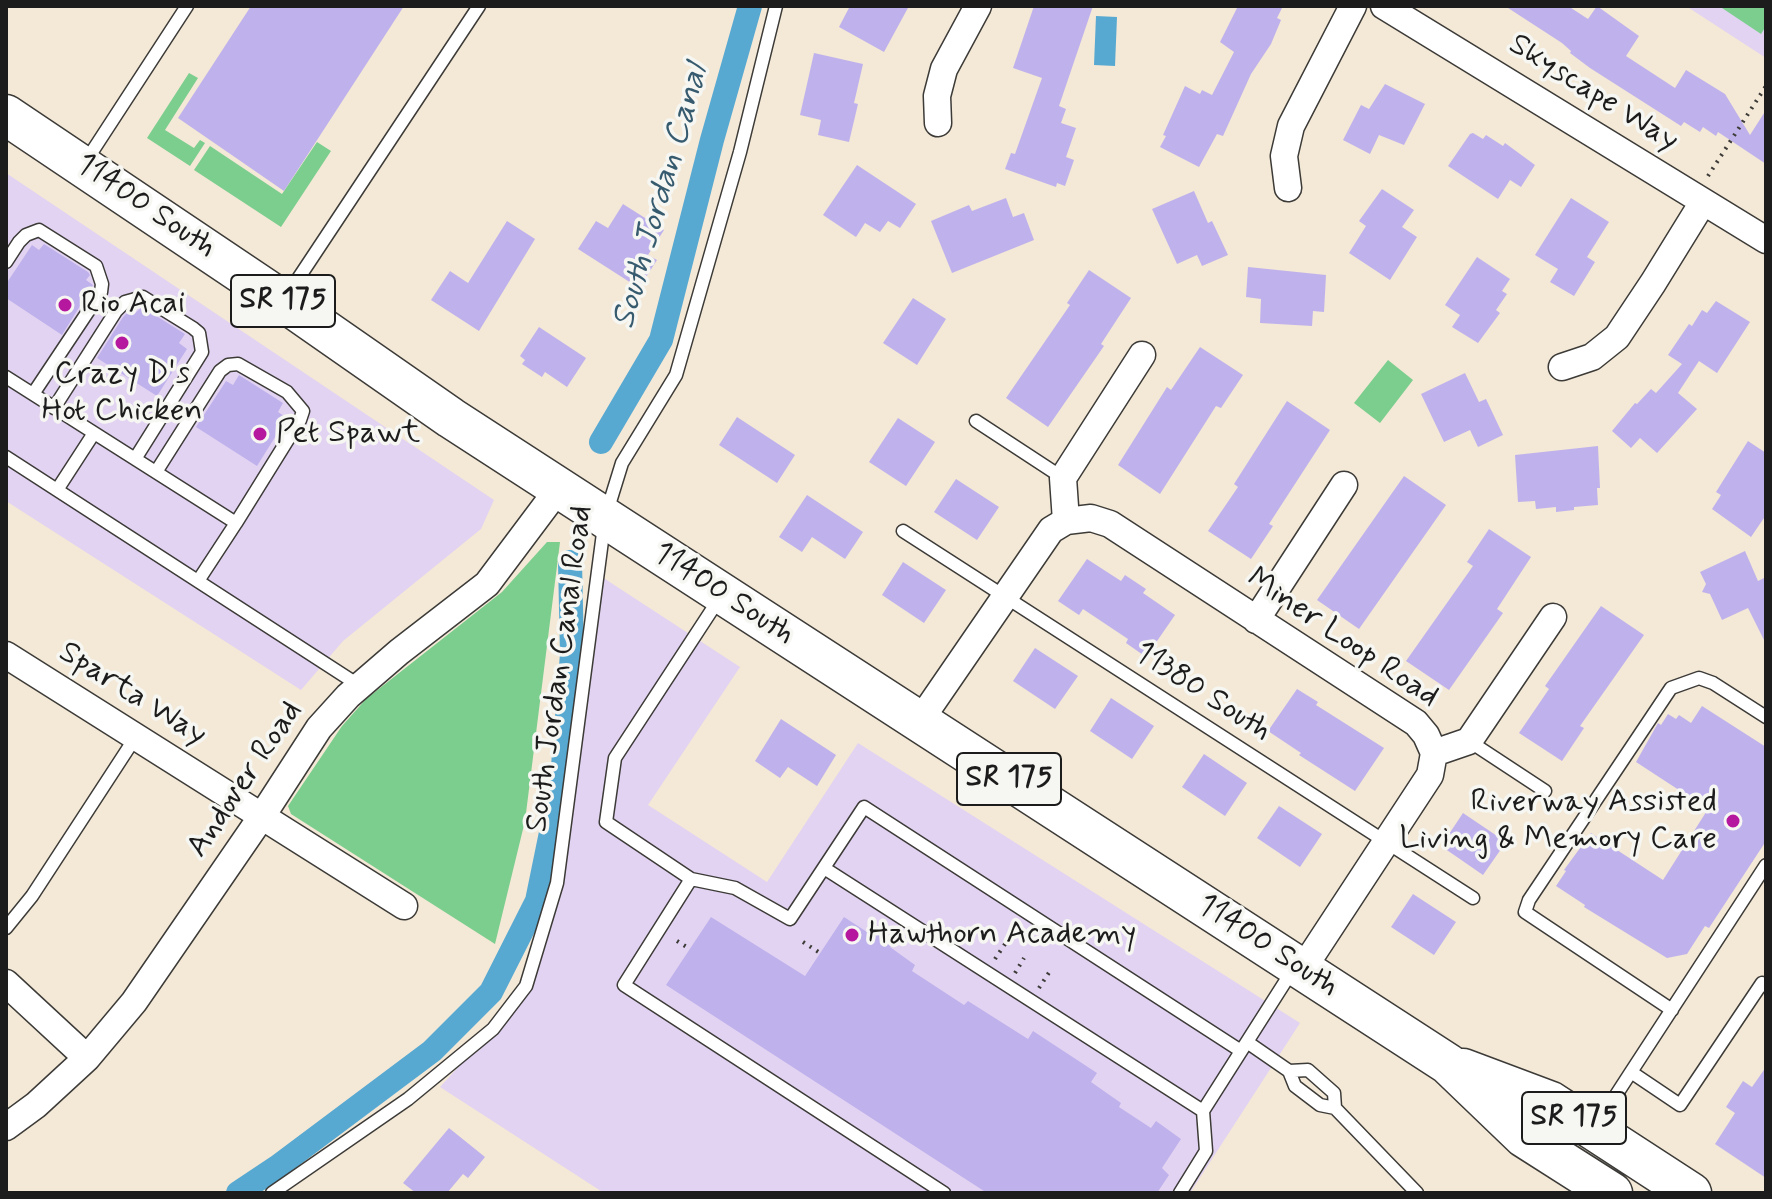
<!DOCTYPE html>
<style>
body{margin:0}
#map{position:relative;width:1772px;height:1199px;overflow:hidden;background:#f4e8d6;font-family:Mynerve,sans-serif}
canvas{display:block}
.frame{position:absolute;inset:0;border:8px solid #1c1c1c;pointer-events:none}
</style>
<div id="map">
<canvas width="1772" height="1199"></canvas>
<div class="frame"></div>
</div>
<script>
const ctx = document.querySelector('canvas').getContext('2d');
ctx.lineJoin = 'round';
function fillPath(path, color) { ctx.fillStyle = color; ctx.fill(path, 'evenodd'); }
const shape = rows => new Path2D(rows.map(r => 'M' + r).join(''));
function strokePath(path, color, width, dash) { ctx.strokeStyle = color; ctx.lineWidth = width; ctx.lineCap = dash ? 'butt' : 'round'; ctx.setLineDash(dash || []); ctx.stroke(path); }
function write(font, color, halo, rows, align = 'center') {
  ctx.font = font + ' Mynerve,sans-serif'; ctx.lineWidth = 7; ctx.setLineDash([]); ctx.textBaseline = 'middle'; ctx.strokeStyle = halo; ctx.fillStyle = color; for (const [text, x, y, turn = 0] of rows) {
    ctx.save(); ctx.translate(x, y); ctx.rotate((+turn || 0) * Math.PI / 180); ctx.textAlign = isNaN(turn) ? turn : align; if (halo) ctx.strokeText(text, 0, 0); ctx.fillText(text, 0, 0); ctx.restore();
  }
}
const built = shape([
 [1686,6,1766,6,1766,58],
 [6,173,494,500,481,529,343,641,301,690,6,501],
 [602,577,740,667,648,805,767,882,858,743,1300,1023,1190,1193,604,1193,440,1087,493,1029,527,986,557,883]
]);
const green = shape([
 [1719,6,1766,6,1766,26,1761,34],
 [189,73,198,78,165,130,194,148,200,140,205,143,190,166,147,138],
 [317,142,331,151,281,227,194,170,210,146,282,194],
 [1388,360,1413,380,1380,423,1354,403],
 [547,542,560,542,525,821,495,944,291,814,288,806,342,726,366,699,502,592]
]);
const water = shape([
 [1096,16,1117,17,1115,66,1094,65]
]);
const canal = shape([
 [601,442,661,340,712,140,750,6],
 [238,1193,277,1167,432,1051,491,992,537,901,562,779,572,654,570,562]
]);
const building = shape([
 [251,6,404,6,284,191,178,118],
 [850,6,909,6,884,52,839,27],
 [1034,6,1093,6,1059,106,1066,109,1061,123,1076,128,1066,157,1074,160,1065,186,1057,183,1056,187,1005,169,1011,153,1015,154,1042,78,1013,68],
 [1238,6,1283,6,1277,18,1281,20,1271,44,1251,74,1223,136,1217,134,1199,167,1160,147,1166,136,1163,135,1185,86,1200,94,1202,90,1212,95,1234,52,1220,42],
 [1505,6,1568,6,1588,19,1597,6,1639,36,1626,56,1675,88,1686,70,1725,94,1750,135,1766,110,1766,164,1718,132,1716,136,1703,127,1700,132,1684,122,1681,126,1590,68,1570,53,1571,51,1562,43],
 [814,53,863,64,854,103,858,104,849,142,818,135,821,120,800,115],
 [1385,84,1425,104,1404,145,1379,135,1370,154,1343,140,1361,105,1369,109],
 [1473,133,1483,139,1486,135,1503,146,1505,143,1535,165,1521,187,1510,180,1498,199,1448,166,1470,134],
 [857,165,916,204,900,228,888,221,880,232,865,223,856,237,823,215],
 [1382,189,1414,210,1402,227,1417,237,1390,280,1349,253,1366,226,1359,221],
 [1194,191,1208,223,1212,221,1228,255,1202,266,1197,255,1177,264,1152,209],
 [1006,198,1013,217,1024,213,1034,240,952,273,931,221,969,205,972,211],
 [1571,198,1609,222,1587,257,1595,262,1574,296,1550,282,1558,269,1535,255],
 [623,204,664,230,648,255,657,260,639,288,578,249,596,221,608,228],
 [507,221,535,239,479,331,431,300,450,271,468,283],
 [44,244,88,272,90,275,86,280,93,285,62,335,6,298,6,284,32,245,39,250],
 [1477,257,1510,279,1502,291,1507,294,1496,310,1500,313,1478,343,1452,327,1460,315,1445,305],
 [1248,267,1326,275,1324,312,1313,311,1312,326,1260,323,1261,299,1246,297],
 [1089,270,1131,298,1101,344,1104,346,1048,427,1006,398,1070,305,1067,303],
 [913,298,946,319,917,365,883,343],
 [1716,301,1750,322,1717,373,1699,361,1678,393,1697,409,1657,453,1640,438,1631,448,1612,431,1635,403,1637,404,1651,389,1656,393,1682,364,1668,355,1689,324,1692,326,1702,310,1707,313],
 [142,307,185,334,179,343,187,349,157,396,97,358,123,317,129,311,134,314],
 [539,327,586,358,567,387,545,372,542,377,522,364,525,360,520,356],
 [1200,347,1243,375,1221,408,1216,406,1160,494,1118,465,1167,387,1171,390],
 [1465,373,1479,402,1486,399,1503,435,1478,447,1470,430,1444,442,1421,394],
 [239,375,283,403,278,412,287,418,257,466,196,427,226,381,233,385],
 [1287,401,1330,430,1269,524,1273,526,1251,559,1208,531,1238,487,1234,484],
 [737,417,795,455,777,483,719,445],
 [898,418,935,442,906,486,869,462],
 [1748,441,1766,453,1766,515,1751,537,1712,509,1721,495,1716,492],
 [1598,446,1600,488,1597,488,1598,505,1574,507,1574,510,1556,512,1556,507,1536,509,1535,501,1518,502,1515,455],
 [1404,476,1446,505,1359,629,1317,600],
 [956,479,999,507,977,540,934,512],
 [807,495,863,532,845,559,812,537,802,552,779,537],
 [1489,529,1531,557,1497,609,1503,613,1449,690,1406,661,1473,566,1467,562],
 [1745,551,1758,581,1766,577,1766,644,1748,608,1722,620,1710,594,1702,592,1706,584,1700,572],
 [1087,559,1121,581,1125,575,1146,589,1143,593,1175,615,1146,657,1126,643,1128,639,1083,609,1079,615,1058,601],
 [903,562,946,590,924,623,882,595],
 [1601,606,1644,635,1580,726,1584,728,1562,761,1519,733,1549,689,1545,686],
 [1035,648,1078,676,1055,709,1013,681],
 [1297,689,1318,702,1316,705,1384,748,1355,791,1299,755,1301,753,1268,731],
 [1111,698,1154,726,1132,759,1090,731],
 [1702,706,1766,747,1766,841,1709,928,1705,926,1687,954,1667,958,1584,907,1585,905,1556,886,1566,871,1564,870,1591,833,1663,880,1708,809,1636,762,1658,723,1661,725,1668,714,1676,719,1679,715,1691,723],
 [781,719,836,755,817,786,788,767,780,778,755,761],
 [1204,754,1247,783,1225,816,1182,787],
 [1279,806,1322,834,1300,867,1257,838],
 [1463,813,1506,842,1483,875,1441,846],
 [1413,894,1456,922,1434,955,1391,927],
 [711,917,805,976,844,917,867,932,871,925,894,941,890,947,915,965,912,971,964,1005,968,1001,1028,1039,1033,1031,1097,1073,1091,1082,1121,1103,1119,1107,1151,1128,1156,1121,1181,1139,1162,1168,1169,1175,1157,1193,987,1193,666,985],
 [1766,1067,1766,1178,1715,1144,1735,1113,1726,1107,1743,1081,1752,1087],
 [449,1128,485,1157,468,1178,463,1174,447,1193,416,1193,403,1183]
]);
const path = shape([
 [1708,176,1766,86],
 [677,941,690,949],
 [803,942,820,953],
 [995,959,1005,944],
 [1015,973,1024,958],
 [1039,988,1050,971]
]);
const service = shape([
 [86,161,187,6],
 [6,262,19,242,26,235,39,230,96,266,102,284,101,292,33,394],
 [286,297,479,6],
 [6,377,236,523,198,581],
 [54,408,116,311,125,302,143,297,193,328,199,333,202,352,135,459],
 [976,421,1063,478],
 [6,457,360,686],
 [156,472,220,371,228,365,238,364,287,392,303,411,300,420,236,523],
 [57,490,94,433],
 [903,531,1473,898],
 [719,599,615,758,606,822,691,879,735,888,790,919,864,807,1241,1051],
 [1469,741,1545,791],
 [824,868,1203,1111,1292,971],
 [691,879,624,985,944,1193],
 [6,928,32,896,135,738],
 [1672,1010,1525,912,1529,900,1671,688,1699,678,1713,683,1766,717],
 [1247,1042,1289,1071,1308,1070,1334,1093,1335,1108],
 [1289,1071,1295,1086,1320,1105,1335,1108,1417,1193],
 [1631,1072,1766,865],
 [1596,1126,1631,1072,1680,1105,1762,983,1766,986],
 [272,1193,408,1099,493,1029,526,986,557,883,605,518,622,463,676,375,740,152,776,6],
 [1180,1193,1206,1151,1203,1111]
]);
const minor = shape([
 [1384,6,1766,240],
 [938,123,937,96,944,69,978,6],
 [1288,188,1284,156,1291,126,1353,6],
 [1562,367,1592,357,1617,337,1653,283,1703,202],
 [1066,521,1063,478,1142,355],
 [1256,620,1344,485],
 [6,655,404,906],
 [919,722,1051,530,1066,521,1091,518,1110,524,1416,723,1426,735,1434,753,1430,775,1302,970],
 [1434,753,1469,741,1553,617],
 [6,983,87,1058],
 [6,1127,36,1105,87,1058,134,1002,262,816,319,728,348,696,399,652,487,584,559,488]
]);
const primary = shape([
 [6,115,283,301,451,418,1448,1064,1524,1137,1612,1193],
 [1463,1069,1551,1102,1691,1193]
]);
const markers = [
 [65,305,8,"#b5179e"],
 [122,343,8,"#b5179e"],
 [260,434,8,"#b5179e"],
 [1733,821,8,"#b5179e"],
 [852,935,8,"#b5179e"]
];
const shields = [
 [283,301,104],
 [1009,779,104],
 [1574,1118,104]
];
const shieldNames = [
 ["SR 175",283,301],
 ["SR 175",1009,779],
 ["SR 175",1574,1118]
];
const streetNames = [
 ["Skyscape Way",1593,94,32],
 ["11400 South",145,207,34],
 ["11400 South",723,595,33],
 ["Miner Loop Road",1342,639,34],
 ["South Jordan Canal Road",561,669,-82],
 ["11380 South",1202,693,33],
 ["Sparta Way",132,695,32],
 ["Andover Road",246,780,-56],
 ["11400 South",1267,947,33]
];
const poiNames = [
 ["Rio Acai",81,305],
 ["Crazy D's",122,375,"center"],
 ["Hot Chicken",122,412,"center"],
 ["Pet Spawt",276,434],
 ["Riverway Assisted",1717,803,"right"],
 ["Living & Memory Care",1717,840,"right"],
 ["Hawthorn Academy",868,935]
];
const waterNames = [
 ["South Jordan Canal",662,197,-74]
];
fillPath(built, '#e3d3f2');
fillPath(green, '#7cce8f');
fillPath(water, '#57a9d2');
strokePath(canal, '#57a9d2', 24);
fillPath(building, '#bfb2ec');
strokePath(service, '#3c3b38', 15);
strokePath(minor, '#3c3b38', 29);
strokePath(primary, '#3c3b38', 43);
strokePath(path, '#3c3b38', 4, [2, 6]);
strokePath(service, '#fff', 12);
strokePath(minor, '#fff', 26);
strokePath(primary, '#fff', 40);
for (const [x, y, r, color] of markers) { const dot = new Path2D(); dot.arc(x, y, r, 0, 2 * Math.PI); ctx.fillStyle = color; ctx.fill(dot); strokePath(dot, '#f6f6f2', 3); }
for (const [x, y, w] of shields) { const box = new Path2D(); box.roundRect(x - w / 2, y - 26, w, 52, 6); ctx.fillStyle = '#f6f6f2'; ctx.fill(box); strokePath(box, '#1c1c1c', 2); }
write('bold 30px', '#1c1c1c', null, shieldNames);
write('32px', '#1c1c1c', '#f6f6f2', streetNames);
write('32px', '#1c1c1c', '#f6f6f2', poiNames, 'left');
write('italic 34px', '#375b6e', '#f6f6f2', waterNames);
</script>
